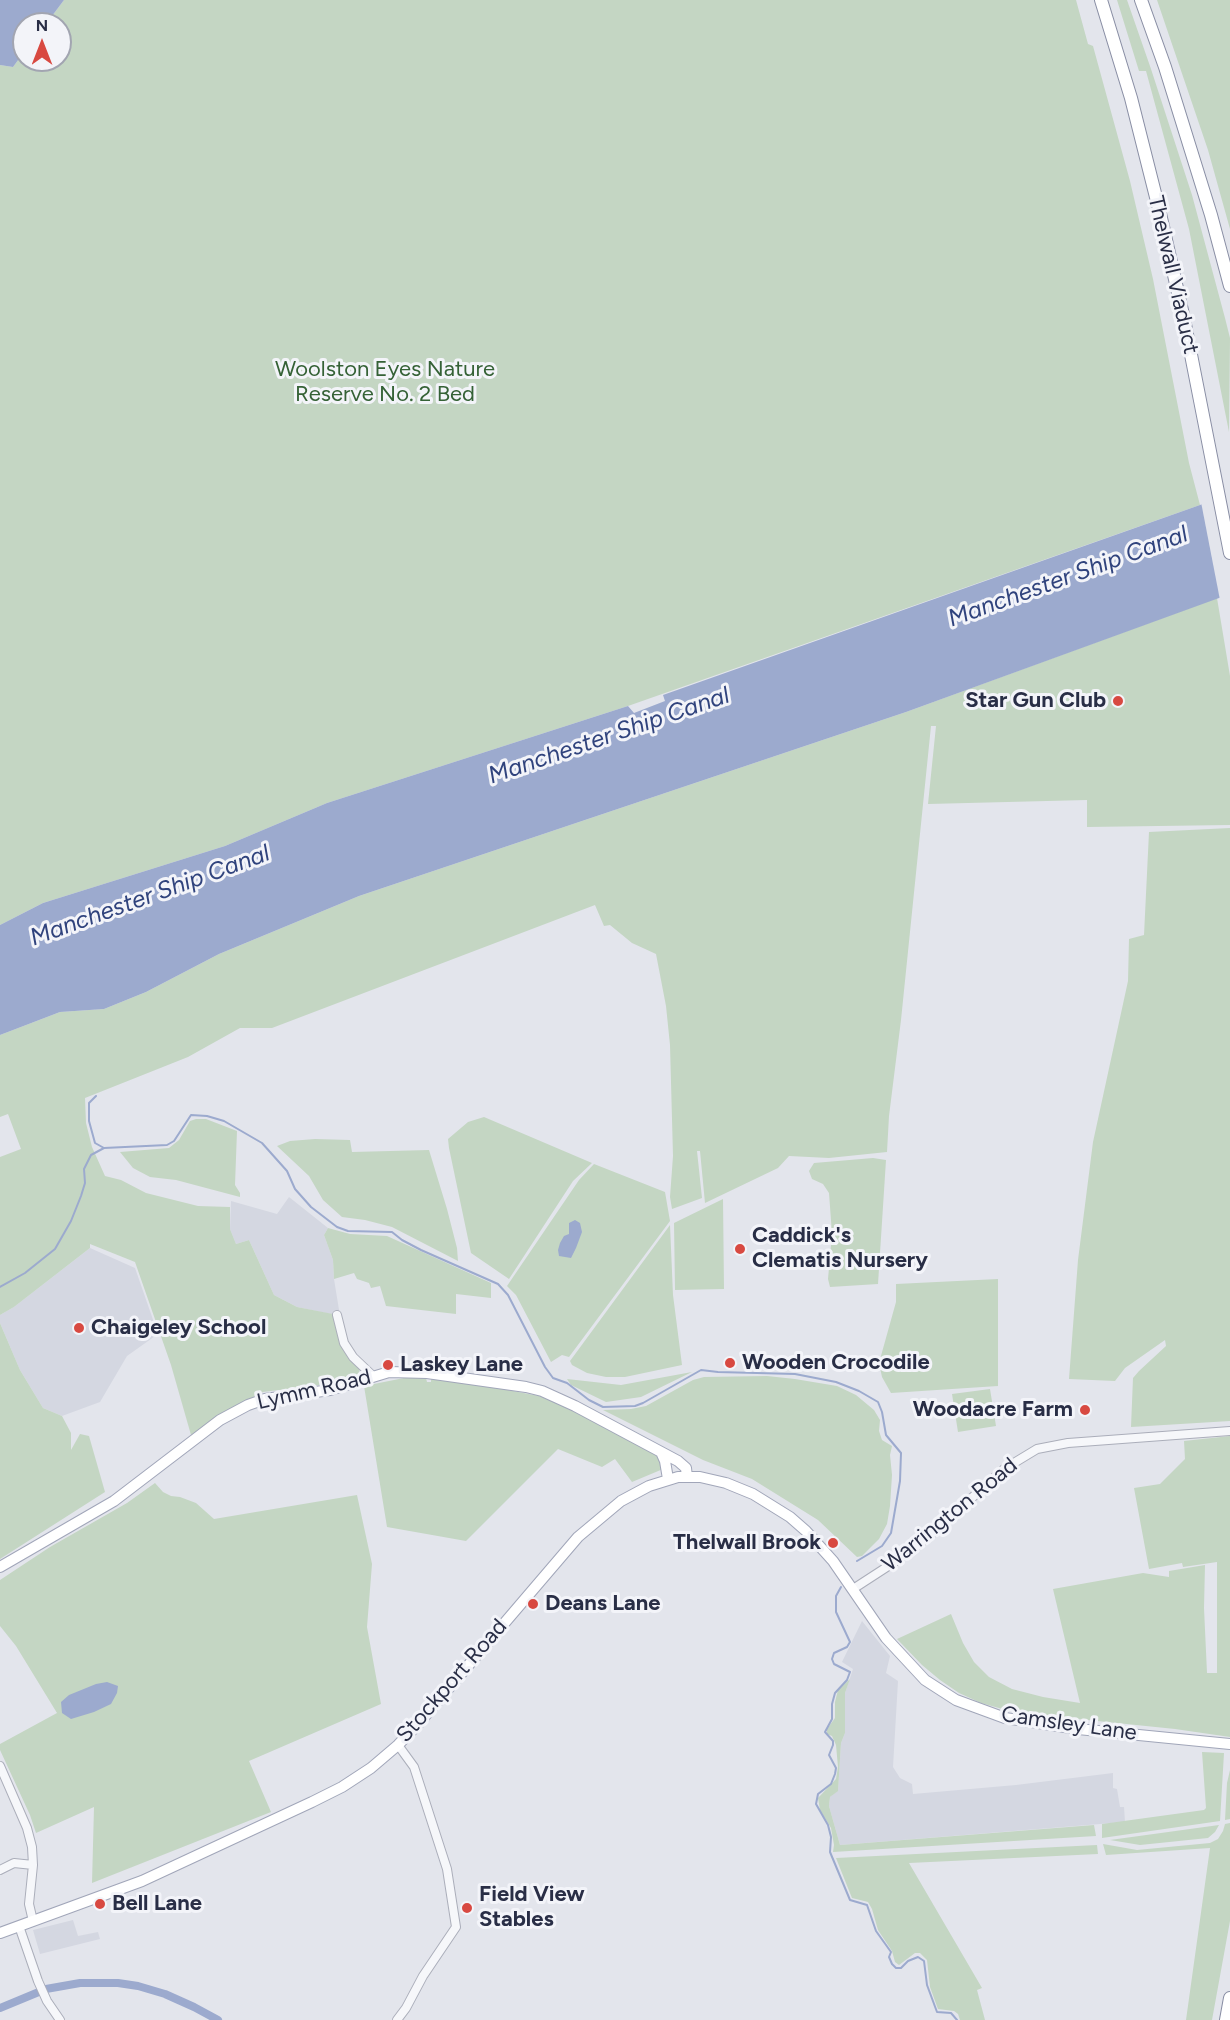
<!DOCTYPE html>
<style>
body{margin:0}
#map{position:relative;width:1230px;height:2020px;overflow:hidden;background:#e3e5ec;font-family:Figtree,sans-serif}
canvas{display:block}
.north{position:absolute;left:12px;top:12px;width:60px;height:60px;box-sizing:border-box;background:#f3f4f9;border:2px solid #a2a5b1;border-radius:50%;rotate:0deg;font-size:16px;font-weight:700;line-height:24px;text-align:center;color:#292e46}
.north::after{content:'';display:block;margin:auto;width:21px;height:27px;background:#d84941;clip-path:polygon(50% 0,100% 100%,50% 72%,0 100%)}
</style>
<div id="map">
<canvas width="1230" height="2020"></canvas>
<div class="north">N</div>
</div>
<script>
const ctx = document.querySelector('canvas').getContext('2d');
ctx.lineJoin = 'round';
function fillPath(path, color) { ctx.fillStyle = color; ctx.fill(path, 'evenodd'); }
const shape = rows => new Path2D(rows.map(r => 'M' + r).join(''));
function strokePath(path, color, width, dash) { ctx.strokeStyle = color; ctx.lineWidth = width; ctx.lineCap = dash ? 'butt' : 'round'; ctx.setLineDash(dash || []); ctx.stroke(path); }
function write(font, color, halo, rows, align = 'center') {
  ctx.font = font + ' Figtree,sans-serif'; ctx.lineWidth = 6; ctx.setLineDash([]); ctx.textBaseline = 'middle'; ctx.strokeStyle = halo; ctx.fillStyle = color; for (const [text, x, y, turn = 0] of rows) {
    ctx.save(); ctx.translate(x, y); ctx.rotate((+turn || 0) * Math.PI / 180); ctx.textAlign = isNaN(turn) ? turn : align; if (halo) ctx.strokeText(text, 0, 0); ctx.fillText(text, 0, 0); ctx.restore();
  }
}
const built = shape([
 [289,1197,328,1228,324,1235,333,1260,334,1279,340,1316,297,1307,274,1295,249,1240,236,1244,230,1229,231,1201,277,1214],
 [90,1248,135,1268,158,1334,127,1356,100,1402,62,1416,43,1408,20,1370,0,1323,0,1315,14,1307],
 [862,1621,890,1656,886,1673,898,1681,893,1767,900,1778,912,1784,913,1794,1016,1785,1113,1773,1113,1788,1117,1789,1120,1807,1124,1807,1125,1822,840,1845,829,1806,830,1797,838,1790,841,1743,845,1733,845,1693,853,1669,842,1662],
 [73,1920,78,1936,98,1932,100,1939,40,1954,33,1930]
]);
const green = shape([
 [64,0,1076,0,1088,44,1093,46,1130,181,1153,279,1189,463,1200,505,628,706,327,803,225,846,43,903,0,925,0,65,13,67,24,52,24,60,60,60,60,24,46,24],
 [1117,0,1127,0,1151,69,1192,195,1225,318,1230,338,1229,432,1189,229,1146,71,1139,71],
 [1157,0,1230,0,1230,229,1208,150],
 [1217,598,1230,676,1230,825,1087,827,1087,800,928,804,936,726,931,726,901,1020,889,1116,887,1152,829,1158,789,1156,778,1168,705,1203,700,1151,697,1151,702,1198,672,1209,670,1197,673,1156,670,1045,666,1006,656,954,632,943,610,925,604,926,595,905,272,1028,240,1028,188,1057,85,1098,86,1123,92,1147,105,1176,121,1180,146,1193,198,1206,230,1207,230,1229,236,1244,249,1240,274,1295,297,1307,333,1314,359,1367,360,1376,328,1384,263,1392,241,1403,191,1435,171,1365,135,1262,90,1244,90,1248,14,1307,0,1315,0,1157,21,1149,8,1114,0,1117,0,1035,60,1012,104,1009,146,992,219,954,359,896,906,712],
 [1230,828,1230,1421,1131,1427,1133,1378,1139,1371,1166,1346,1165,1340,1125,1368,1115,1381,1069,1379,1078,1260,1093,1142,1128,981,1129,939,1144,935,1149,832],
 [484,1117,592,1163,573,1181,509,1279,471,1253,449,1148,448,1139,468,1122],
 [196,1119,206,1119,237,1131,235,1185,240,1193,240,1197,176,1180,150,1177,133,1168,120,1152,169,1148,179,1140,190,1121],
 [315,1139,350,1140,352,1152,429,1150,447,1209,457,1248,458,1261,392,1227,365,1220,342,1217,323,1200,309,1176,277,1146,290,1141],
 [873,1158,886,1160,878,1284,830,1287,828,1279,832,1234,829,1193,823,1184,812,1179,809,1171,814,1163],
 [594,1164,665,1192,670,1221,569,1357,562,1355,551,1362,516,1295,507,1286,579,1180],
 [723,1199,724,1289,675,1290,674,1223],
 [670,1225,673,1295,682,1365,625,1377,606,1377,587,1373,572,1365,570,1361],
 [328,1228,350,1234,387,1236,491,1283,491,1298,456,1294,456,1314,386,1306,380,1286,371,1288,369,1283,357,1279,354,1273,334,1279,333,1260,324,1235],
 [998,1279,998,1386,891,1393,882,1377,879,1363,896,1302,896,1284],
 [0,1323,20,1370,43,1408,62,1416,71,1433,71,1450,80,1434,89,1436,105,1492,0,1559],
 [692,1372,641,1397,606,1402,571,1385,567,1379,621,1385],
 [767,1376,795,1379,837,1386,856,1395,874,1410,880,1420,879,1431,882,1440,892,1446,890,1455,892,1475,890,1506,887,1524,879,1539,862,1556,857,1557,818,1520,752,1479,703,1460,603,1410,631,1409,646,1406,693,1380,704,1377],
 [404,1378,426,1378,427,1382,431,1382,431,1379,482,1385,539,1396,568,1407,660,1456,663,1469,632,1482,615,1459,602,1467,558,1449,466,1541,387,1527,364,1386],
 [990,1389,996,1426,958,1432,952,1394],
 [1230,1436,1230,1737,1175,1729,1039,1715,1006,1710,981,1703,959,1693,940,1680,922,1665,897,1639,951,1614,963,1643,974,1662,989,1677,1012,1689,1043,1697,1080,1703,1053,1589,1143,1573,1169,1577,1169,1571,1205,1565,1204,1608,1207,1673,1217,1673,1217,1562,1183,1567,1182,1563,1149,1569,1134,1488,1160,1484,1185,1459,1184,1441],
 [155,1483,163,1492,171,1496,180,1497,196,1503,214,1519,357,1495,372,1564,367,1627,381,1704,249,1761,271,1812,92,1883,94,1807,36,1833,30,1815,0,1750,0,1744,57,1713,16,1646,0,1626,0,1580,50,1547,127,1503],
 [850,1679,845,1693,845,1733,841,1743,838,1791,830,1797,829,1806,840,1845,1094,1825,1096,1836,833,1852,834,1845,831,1828,820,1810,818,1798,836,1779,838,1767,836,1745,832,1736,827,1734,827,1729,835,1718,835,1702,838,1690],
 [1202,1752,1224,1753,1220,1821,1102,1838,1102,1824,1204,1810,1206,1808],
 [1230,1770,1230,1819,1225,1820,1227,1783],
 [1230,1823,1230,1921,1212,2020,1186,2020,1210,1848,1106,1855,1103,1844,1137,1850,1210,1843,1218,1839,1223,1831,1225,1824],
 [1219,1825,1215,1832,1208,1838,1140,1845,1110,1840],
 [1097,1845,1098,1854,909,1863,982,1988,977,1990,985,2020,960,2020,958,2014,954,2011,938,2009,930,1987,927,1960,920,1953,915,1953,899,1965,895,1962,892,1951,878,1930,872,1909,868,1902,852,1898,836,1858]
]);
const water = shape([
 [0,0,64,0,46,24,24,24,24,52,13,67,0,65],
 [1230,493,1230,594,906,712,359,896,219,954,146,992,104,1009,60,1012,0,1035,0,925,43,903,225,846,327,803,628,706,634,713,665,701,663,695,1200,505],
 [575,1220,580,1223,582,1232,576,1248,571,1258,559,1256,558,1250,560,1243,564,1236,569,1234,569,1223],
 [107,1682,118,1686,117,1693,111,1704,94,1712,71,1719,62,1713,61,1702,69,1695,96,1684]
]);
const pier = shape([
 [1230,490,1230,597,1220,600,1201,502]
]);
const stream = shape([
 [96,1096,89,1103,89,1121,95,1143,104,1148,167,1145,174,1141,191,1115,207,1116,224,1121,262,1143,287,1171,295,1189,311,1207,337,1227,348,1231,392,1232,402,1240,421,1250,498,1284,508,1295,545,1367,553,1378,567,1383,589,1400,603,1407,635,1406,643,1403,701,1370,718,1372,795,1374,836,1382,859,1391,878,1402,882,1412,886,1435,901,1453,900,1481,891,1533,882,1546,857,1561],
 [0,1287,25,1273,55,1249,71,1221,81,1196,85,1183,84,1169,91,1155,104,1148],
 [841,1587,836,1596,836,1612,850,1642,847,1647,834,1653,832,1659,834,1664,850,1672,847,1680,835,1693,832,1704,832,1719,825,1732,833,1741,833,1745,829,1755,836,1768,835,1774,831,1784,818,1794,816,1804,828,1825,831,1837,830,1852,850,1900,867,1905,876,1931,891,1952,889,1957,892,1964,896,1968,901,1968,908,1961,918,1957,924,1961,927,1985,937,2012,951,2013,957,2020]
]);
const canal = shape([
 [0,2008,46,1989,80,1983,118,1983,138,1986,165,1994,194,2007,218,2020]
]);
const minor = shape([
 [337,1315,344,1343,353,1357,373,1376],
 [853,1589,893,1563,927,1538,1004,1469,1037,1449,1068,1443,1230,1431],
 [0,1766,27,1828,32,1847,33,1865,29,1904,33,1921],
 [0,1870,14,1863,33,1865],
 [19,1926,38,1981,47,2001,60,2020],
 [397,2020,406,2008,423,1976,456,1927,447,1869,414,1767,398,1745]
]);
const major = shape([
 [661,1452,665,1461,668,1479],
 [0,1567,114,1501,220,1420,248,1405,265,1399,330,1390,389,1372,427,1373,526,1387,542,1391,575,1406,678,1461,686,1468,687,1477],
 [0,1933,142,1881,312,1802,342,1787,371,1768,398,1745,419,1723,578,1537,621,1501,649,1486,678,1477,700,1477,726,1483,753,1494,790,1517,806,1531,833,1561,886,1638,925,1680,956,1700,1005,1718,1078,1729,1230,1744]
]);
const highway = shape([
 [1101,0,1131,98,1159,209,1184,319,1230,553],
 [1141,0,1165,67,1211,215,1230,286],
 [1226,2020,1230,1998]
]);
const markers = [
 [1118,701,6,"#d84941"],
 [740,1249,6,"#d84941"],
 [79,1328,6,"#d84941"],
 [730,1363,6,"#d84941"],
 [388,1365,6,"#d84941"],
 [1085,1410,6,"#d84941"],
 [833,1543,6,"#d84941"],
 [533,1604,6,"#d84941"],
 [100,1904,6,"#d84941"],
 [467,1908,6,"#d84941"]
];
const streetNames = [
 ["Thelwall Viaduct",1173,275,77],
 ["Lymm Road",314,1390,-13],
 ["Warrington Road",950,1515,-39],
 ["Stockport Road",452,1681,-49],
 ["Camsley Lane",1069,1724,8]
];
const parkNames = [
 ["Woolston Eyes Nature",385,370],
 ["Reserve No. 2 Bed",385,395]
];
const poiNames = [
 ["Star Gun Club",1106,701,"right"],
 ["Caddick's",752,1236],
 ["Clematis Nursery",752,1261],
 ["Chaigeley School",91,1328],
 ["Wooden Crocodile",742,1363],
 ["Laskey Lane",400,1365],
 ["Woodacre Farm",1073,1410,"right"],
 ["Thelwall Brook",821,1543,"right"],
 ["Deans Lane",545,1604],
 ["Field View",479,1895],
 ["Stables",479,1920],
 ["Bell Lane",112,1904]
];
const waterNames = [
 ["Manchester Ship Canal",1068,577,-20],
 ["Manchester Ship Canal",609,736,-19],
 ["Manchester Ship Canal",150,896,-20]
];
fillPath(built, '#d4d7e1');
fillPath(green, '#c4d6c3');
fillPath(water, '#9caace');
fillPath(pier, '#e3e5ec');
strokePath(stream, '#9caace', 2);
strokePath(canal, '#9caace', 8);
strokePath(minor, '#abaeba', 10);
strokePath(major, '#a1a6b9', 12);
strokePath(highway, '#898ea4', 14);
strokePath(minor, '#f6f7fa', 8);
strokePath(major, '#fff', 10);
strokePath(highway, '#fff', 12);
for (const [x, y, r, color] of markers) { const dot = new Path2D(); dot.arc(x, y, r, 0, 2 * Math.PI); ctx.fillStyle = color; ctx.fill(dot); strokePath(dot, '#f3f4f9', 2); }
write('22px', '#292e46', '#f3f4f9', streetNames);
write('22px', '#356236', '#f3f4f9', parkNames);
write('bold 22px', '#292e46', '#f3f4f9', poiNames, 'left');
write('italic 24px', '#30437d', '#f3f4f9', waterNames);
</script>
